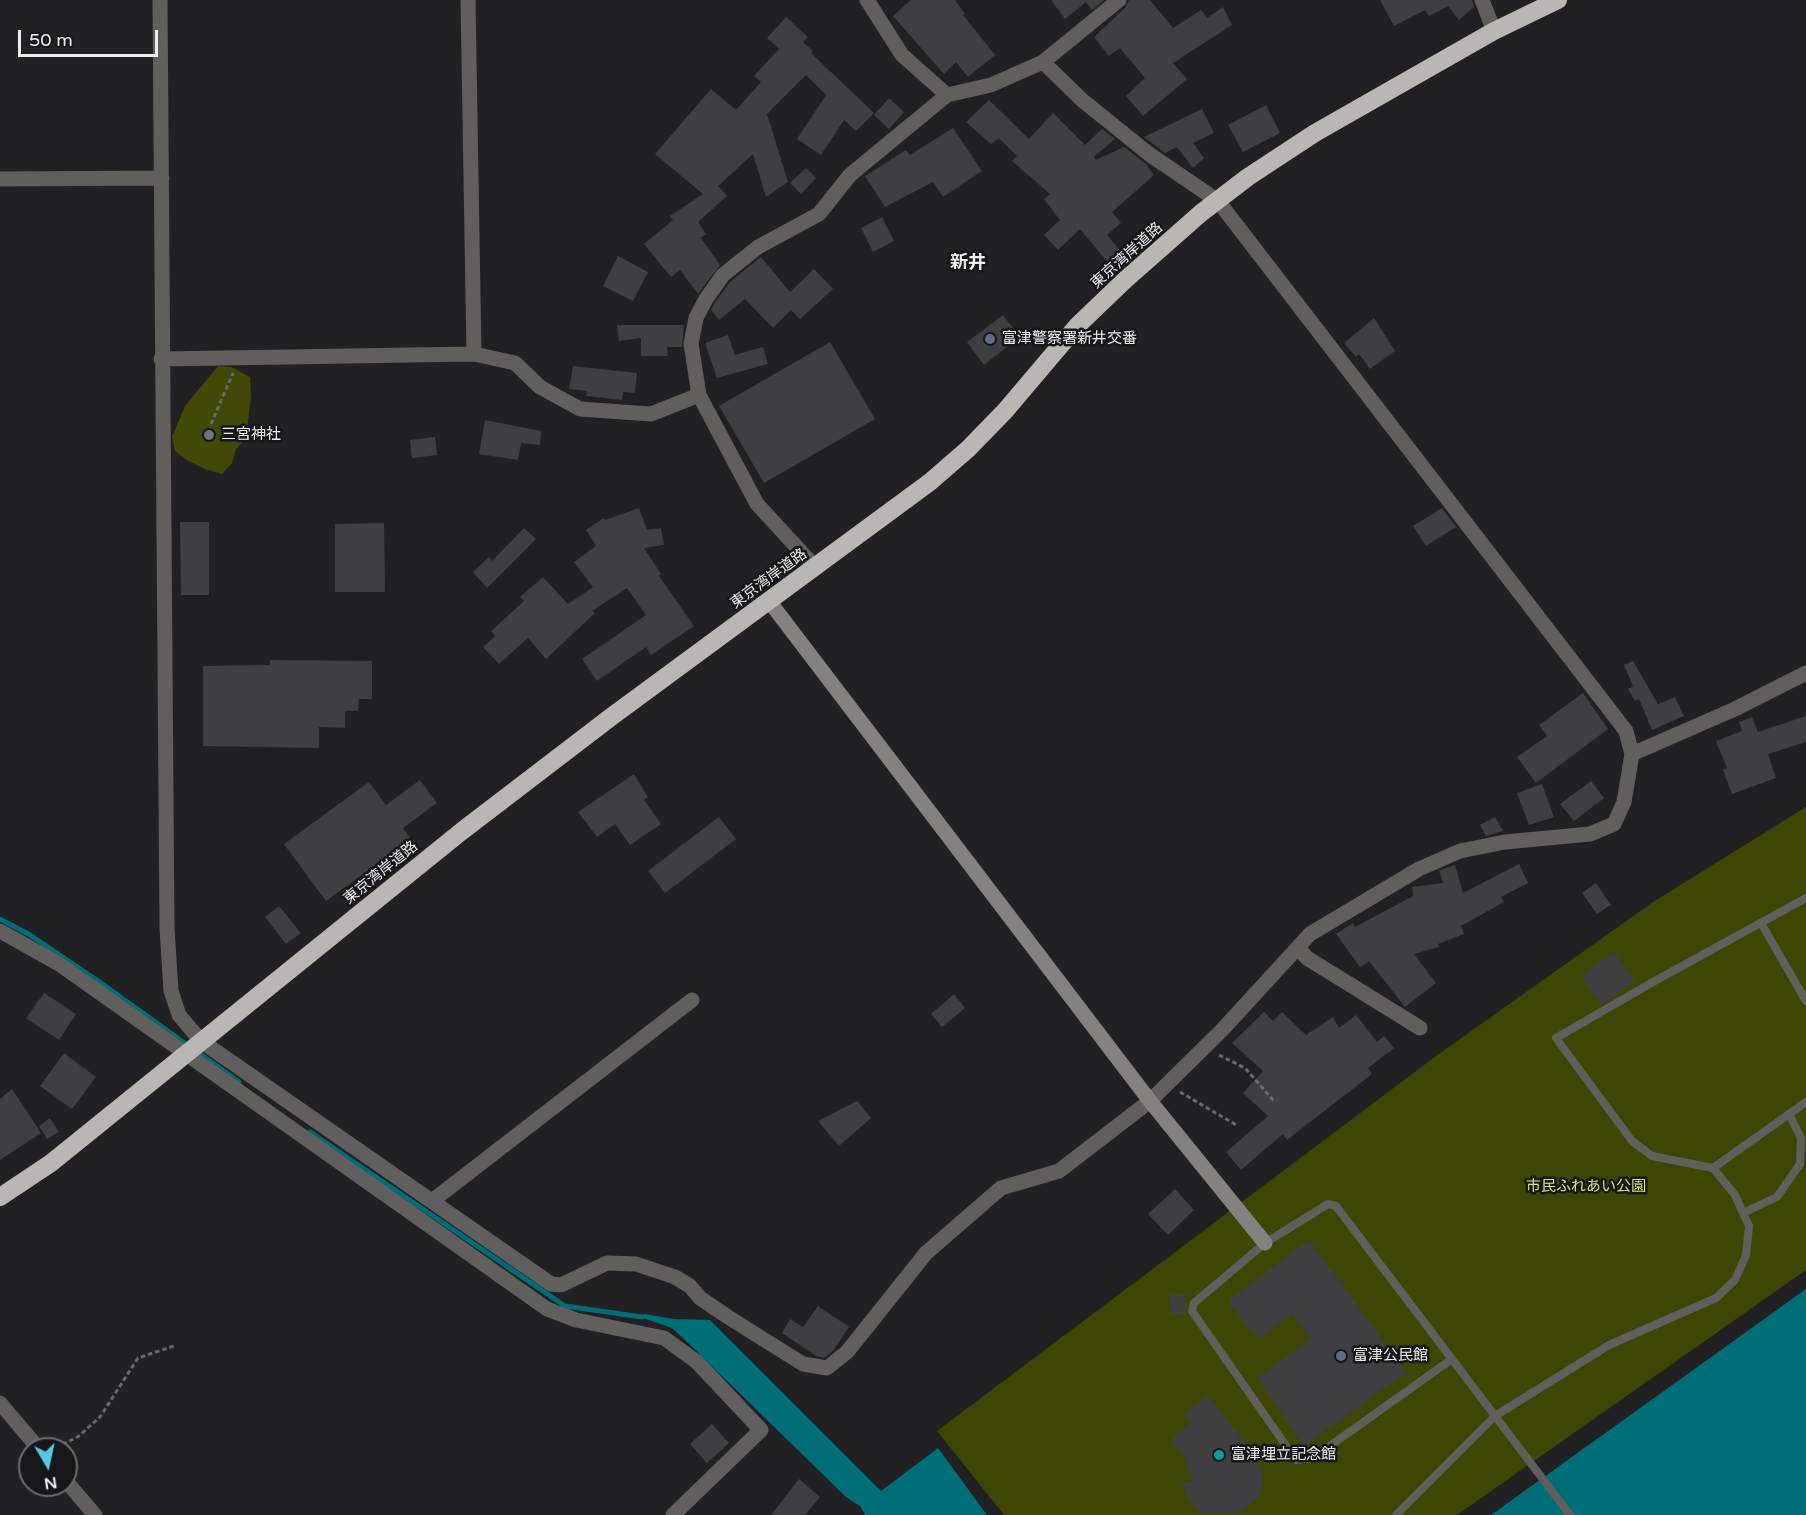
<!DOCTYPE html>
<meta charset="utf-8">
<style>
body{margin:0}
#map{position:relative;width:1806px;height:1515px;overflow:hidden;background:#212023;font-family:"Varela Round",sans-serif}
canvas{display:block}
.north{position:absolute;left:18px;top:1437px;width:60px;height:60px;box-sizing:border-box;background:#17171a;border:2px solid #6d6d6f;border-radius:50%;rotate:171deg;font-size:16px;font-weight:700;line-height:24px;text-align:center;color:#ededef}
.north::after{content:'';display:block;margin:auto;width:21px;height:27px;background:#5ac8e5;clip-path:polygon(50% 0,100% 100%,50% 72%,0 100%)}
.scale{position:absolute;left:18px;top:30px;width:140px;height:27px;box-sizing:border-box;border:3px solid #ededef;border-top:0;padding-left:8px;font-size:18px;line-height:21px;white-space:nowrap;color:#ededef;-webkit-text-stroke:4px #17171a;paint-order:stroke}
</style>
<div id="map">
<canvas width="1806" height="1515"></canvas>
<div class="north">N</div>
<div class="scale">50 m</div>
</div>
<script>
const ctx = document.querySelector('canvas').getContext('2d');
ctx.lineJoin = 'round';
function fillPath(path, color) { ctx.fillStyle = color; ctx.fill(path, 'evenodd'); }
const shape = rows => new Path2D(rows.map(r => 'M' + r).join(''));
function strokePath(path, color, width, dash) { ctx.strokeStyle = color; ctx.lineWidth = width; ctx.lineCap = dash ? 'butt' : 'round'; ctx.setLineDash(dash || []); ctx.stroke(path); }
function write(font, color, halo, rows, align = 'center') {
  ctx.font = font + ' "Varela Round","Noto Sans JP",sans-serif'; ctx.lineWidth = 5; ctx.setLineDash([]); ctx.textBaseline = 'middle'; ctx.strokeStyle = halo; ctx.fillStyle = color; for (const [text, x, y, turn = 0] of rows) {
    ctx.save(); ctx.translate(x, y); ctx.rotate((+turn || 0) * Math.PI / 180); ctx.textAlign = isNaN(turn) ? turn : align; if (halo) ctx.strokeText(text, 0, 0); ctx.fillText(text, 0, 0); ctx.restore();
  }
}
const green = shape([
 [1806,807,1806,1270,1457,1515,1004,1515,937,1431,1436,1056,1653,902]
]);
const forest = shape([
 [218,366,231,367,250,377,251,396,246,438,236,449,232,463,222,474,205,469,187,460,175,451,172,437,185,406]
]);
const water = shape([
 [1806,1289,1806,1515,1491,1515],
 [645,1314,674,1319,710,1320,881,1491,938,1448,987,1515,865,1515,860,1506,846,1497,684,1339,672,1328,637,1316]
]);
const stream = shape([
 [0,919,30,935,101,983,239,1082],
 [310,1132,565,1306,642,1317]
]);
const building = shape([
 [911,0,955,0,965,14,963,15,995,55,968,77,956,62,944,74,893,16],
 [1051,0,1104,0,1092,10,1086,2,1065,19],
 [1129,0,1150,0,1173,28,1201,10,1207,18,1223,7,1232,25,1173,63,1187,79,1143,116,1126,96,1145,78,1120,48,1109,56,1094,37,1125,8],
 [1380,0,1472,0,1474,7,1459,20,1448,6,1429,16,1425,10,1394,26],
 [786,17,808,37,803,42,813,51,811,53,874,113,856,131,844,120,821,155,797,139,826,95,806,75,767,114,788,182,766,197,753,154,718,186,727,196,698,222,706,234,701,238,720,265,698,294,680,270,671,277,644,244,673,220,670,216,703,194,655,154,711,89,736,110,761,82,754,76,779,49,767,38],
 [889,98,904,112,889,129,874,115],
 [989,100,1029,139,1053,113,1085,145,1102,129,1115,139,1094,157,1096,160,1124,147,1146,164,1154,175,1112,212,1121,223,1107,235,1123,254,1110,265,1080,229,1058,250,1044,235,1060,220,1044,199,1050,194,1012,161,1017,156,999,138,991,144,966,122],
 [1266,105,1280,133,1243,152,1228,125],
 [1202,109,1214,133,1193,143,1204,158,1193,168,1177,147,1165,153,1144,137],
 [953,128,982,171,943,197,933,182,885,207,865,176,906,150,910,155],
 [806,168,816,178,801,194,790,183],
 [882,217,894,241,873,252,861,228],
 [618,256,648,272,633,301,603,286],
 [761,257,790,292,814,269,833,289,800,319,791,310,773,328,745,299,719,320,711,310,714,304,730,282],
 [1003,315,1020,337,984,365,967,342],
 [1374,318,1395,351,1370,369,1359,354,1356,357,1344,343],
 [617,325,684,325,682,347,667,347,668,356,641,356,641,338,619,341],
 [728,335,735,355,763,347,768,364,717,378,705,343],
 [830,342,875,419,764,483,719,406],
 [573,366,637,373,635,393,623,392,622,400,586,396,587,391,569,389],
 [485,420,541,431,540,445,521,443,518,460,479,454],
 [435,437,437,455,412,458,410,440],
 [639,508,647,530,661,528,664,545,644,548,661,574,659,576,694,626,651,655,646,647,597,681,582,659,646,615,627,588,592,611,595,613,546,659,528,638,499,664,483,647,495,636,491,631,524,601,520,597,543,577,568,604,593,587,574,562,596,546,586,530,604,518,605,520],
 [1442,508,1456,527,1426,546,1413,526],
 [180,522,209,522,209,595,181,595],
 [384,523,385,592,335,592,335,524],
 [524,528,536,539,487,588,473,572,489,557,492,561],
 [270,660,372,661,372,699,359,699,358,711,345,711,345,728,319,727,319,748,203,746,203,666,270,665],
 [1633,661,1658,704,1675,697,1684,716,1652,730,1639,699,1635,701,1628,689,1633,686,1624,665],
 [1583,693,1608,729,1536,783,1517,757,1547,736,1539,725],
 [1806,716,1806,742,1768,754,1776,778,1732,794,1723,770,1727,768,1716,741,1742,731,1739,722,1752,717,1758,732],
 [634,774,648,797,644,800,661,824,630,845,615,824,597,837,578,812],
 [420,780,437,803,403,828,411,839,326,901,284,844,369,782,386,805],
 [1591,781,1604,798,1574,821,1560,804],
 [1542,784,1554,817,1529,825,1517,793],
 [719,817,736,839,665,893,648,871],
 [1495,817,1503,831,1486,836,1480,825],
 [1519,864,1528,883,1501,897,1504,902,1461,926,1464,934,1438,944,1439,947,1414,954,1436,983,1405,1007,1369,961,1360,967,1336,934,1353,923,1355,927,1413,896,1412,887,1443,883,1439,871,1446,868,1455,865,1463,893],
 [1596,883,1611,905,1597,914,1582,893],
 [279,906,301,933,286,944,265,917],
 [1614,952,1635,981,1602,1005,1581,976],
 [44,993,76,1014,59,1040,26,1018],
 [954,994,965,1008,942,1027,931,1014],
 [1264,1012,1273,1021,1282,1012,1306,1035,1333,1017,1339,1028,1356,1015,1377,1042,1384,1036,1394,1048,1368,1068,1372,1074,1287,1140,1283,1134,1241,1170,1226,1152,1268,1116,1243,1093,1263,1071,1232,1043],
 [64,1053,96,1077,72,1109,40,1086],
 [12,1089,41,1133,0,1160,0,1099],
 [857,1101,871,1118,839,1146,818,1121],
 [50,1118,59,1132,47,1139,39,1126],
 [1175,1189,1194,1210,1168,1235,1148,1214],
 [1309,1240,1407,1372,1304,1446,1257,1378,1310,1339,1292,1314,1263,1336,1254,1335,1230,1304,1230,1299],
 [1185,1293,1187,1313,1172,1315,1169,1295],
 [818,1306,849,1327,833,1351,824,1358,816,1356,782,1333,790,1319,803,1327],
 [1208,1396,1257,1458,1262,1472,1262,1487,1258,1498,1238,1514,1199,1513,1186,1495,1182,1482,1193,1481,1182,1452,1177,1450,1172,1441,1174,1436,1191,1423,1184,1413],
 [712,1424,729,1443,707,1463,690,1444],
 [799,1479,820,1497,805,1515,771,1515]
]);
const path = shape([
 [211,424,233,373],
 [1219,1055,1245,1068,1274,1101],
 [1180,1092,1238,1126],
 [56,1448,79,1436,100,1417,138,1358,174,1346]
]);
const lane = shape([
 [1761,923,1806,1001],
 [1713,1168,1806,1102],
 [1743,1213,1777,1197,1800,1164,1801,1138,1789,1114],
 [1452,1359,1313,1458,1296,1460,1192,1311,1194,1303,1265,1243,1328,1204,1336,1206,1570,1515],
 [1396,1515,1495,1416,1609,1345,1716,1298,1735,1280,1746,1255,1749,1226,1735,1195,1713,1168,1652,1156,1632,1141,1556,1038,1653,982,1806,898]
]);
const street = shape([
 [160,0,167,928,171,991,179,1015,201,1041,551,1284,561,1285,607,1263,636,1264,675,1277,690,1286,700,1298,728,1317,803,1364,827,1368,847,1352,926,1253,1001,1188,1059,1171,1150,1101,1223,1029,1310,934,1419,869,1460,851,1505,842,1590,834,1614,824,1624,802,1632,754,1626,731,1218,201,1149,154,1082,100,1043,62],
 [468,0,474,354],
 [867,0,902,55,947,95],
 [1482,0,1494,31],
 [0,179,162,178],
 [161,359,474,354,515,363,540,387,580,409,651,414,699,395],
 [816,568,757,504,699,395,691,344,696,318,706,299,723,275,758,247,819,214,850,175,947,95,991,85,1043,62,1119,0],
 [1632,754,1735,709,1806,673],
 [0,931,59,964,547,1309,576,1320,664,1338,697,1362,761,1430,673,1515],
 [1298,948,1307,958,1420,1028],
 [432,1201,692,1000],
 [0,1403,39,1449],
 [66,1481,95,1515]
]);
const secondary = shape([
 [769,601,1150,1101,1265,1243]
]);
const highway = shape([
 [0,1197,51,1163,462,831,611,717,930,482,968,449,1005,411,1077,326,1125,280,1201,213,1248,177,1315,133,1494,31,1558,0]
]);
const markers = [
 [990,339,6,"#5c6f8a"],
 [209,435,6,"#6b7280"],
 [1341,1356,6,"#5c6f8a"],
 [1219,1455,6,"#0f9aa8"]
];
const streetNames = [
 ["東京湾岸道路",1127,256,-42],
 ["東京湾岸道路",769,579,-36],
 ["東京湾岸道路",381,873,-39]
];
const poiNames = [
 ["富津警察署新井交番",1002,339],
 ["三宮神社",221,435],
 ["富津公民館",1353,1356],
 ["富津埋立記念館",1231,1455]
];
const parkNames = [
 ["市民ふれあい公園",1586,1187]
];
const quarterNames = [
 ["新井",968,263]
];
fillPath(green, '#3f4604');
fillPath(forest, '#424907');
fillPath(water, '#006e76');
strokePath(stream, '#006e76', 5);
fillPath(building, '#3f3e41');
strokePath(path, '#6a6a6c', 3, [4.5, 3]);
strokePath(lane, '#605f5d', 8);
strokePath(street, '#605f5d', 15);
strokePath(secondary, '#848280', 15);
strokePath(highway, '#b9b6b3', 18);
for (const [x, y, r, color] of markers) { const dot = new Path2D(); dot.arc(x, y, r, 0, 2 * Math.PI); ctx.fillStyle = color; ctx.fill(dot); strokePath(dot, '#17171a', 2); }
write('15px', '#ededef', '#17171a', streetNames);
write('15px', '#ededef', '#17171a', poiNames, 'left');
write('15px', '#d6e578', '#17171a', parkNames);
write('bold 18px', '#ededef', '#17171a', quarterNames);
</script>
